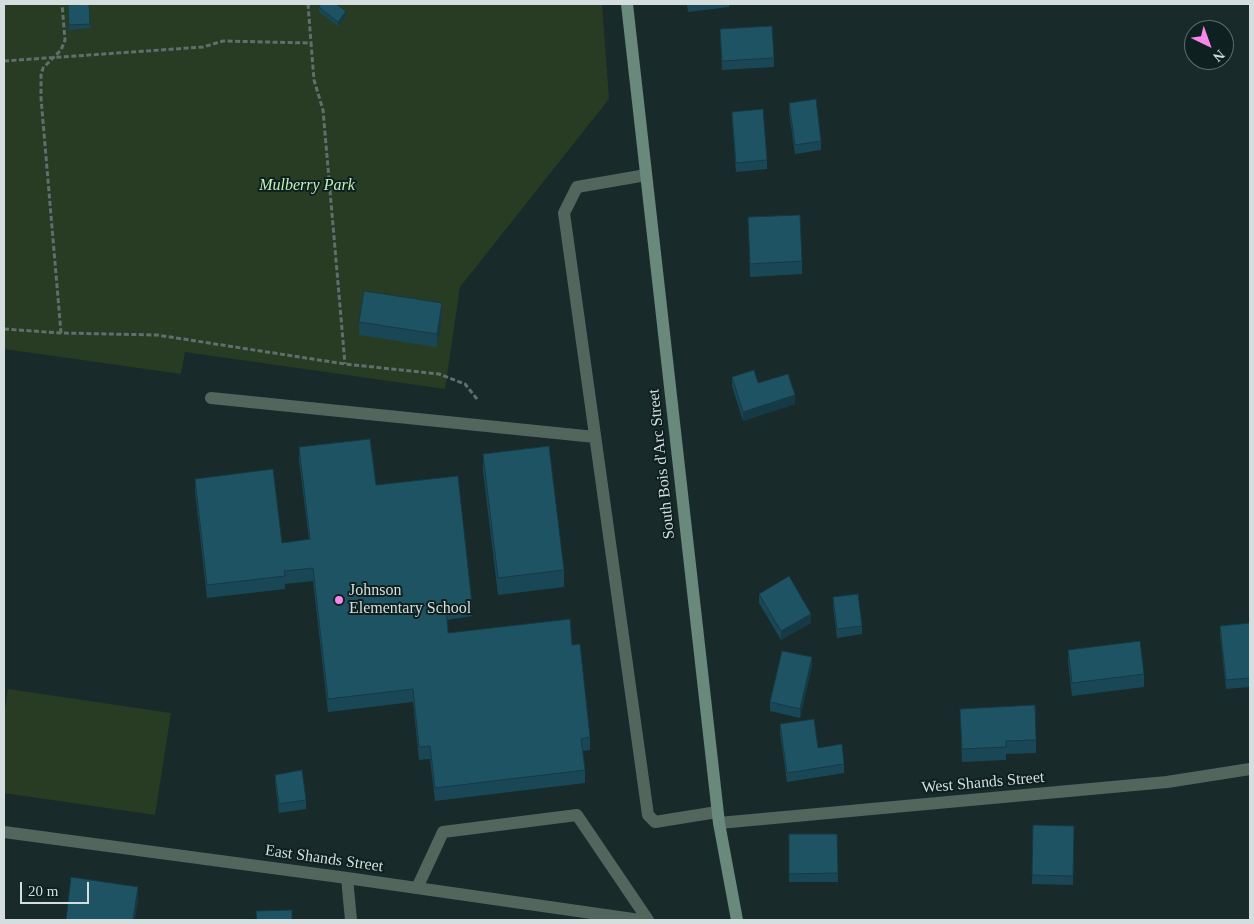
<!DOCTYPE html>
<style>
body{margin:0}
#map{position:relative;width:1254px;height:924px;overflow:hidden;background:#192a2a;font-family:Georgia,serif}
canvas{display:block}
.frame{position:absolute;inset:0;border:5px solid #d4dede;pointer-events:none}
.north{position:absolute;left:1184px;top:20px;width:50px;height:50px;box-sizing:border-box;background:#0f2020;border:1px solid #5e6c6c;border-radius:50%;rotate:138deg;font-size:14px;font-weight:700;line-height:20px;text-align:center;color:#d4dede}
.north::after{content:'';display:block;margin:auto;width:18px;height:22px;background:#f987e9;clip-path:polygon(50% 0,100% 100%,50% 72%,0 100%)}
.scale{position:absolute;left:20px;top:882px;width:69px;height:22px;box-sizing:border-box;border:2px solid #d4dede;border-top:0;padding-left:6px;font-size:15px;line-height:18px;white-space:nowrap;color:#d4dede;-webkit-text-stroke:4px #0f2020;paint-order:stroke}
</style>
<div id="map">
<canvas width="1254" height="924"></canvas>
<div class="frame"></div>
<div class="north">N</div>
<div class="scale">20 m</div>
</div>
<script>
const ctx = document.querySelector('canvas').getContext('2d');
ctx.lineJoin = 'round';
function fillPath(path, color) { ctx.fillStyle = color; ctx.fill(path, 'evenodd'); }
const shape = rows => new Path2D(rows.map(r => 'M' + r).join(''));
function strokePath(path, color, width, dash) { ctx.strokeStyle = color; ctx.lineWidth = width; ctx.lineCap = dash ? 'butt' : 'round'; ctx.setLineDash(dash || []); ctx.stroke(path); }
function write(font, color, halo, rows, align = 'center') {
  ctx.font = font + ' Georgia,serif'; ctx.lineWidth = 4; ctx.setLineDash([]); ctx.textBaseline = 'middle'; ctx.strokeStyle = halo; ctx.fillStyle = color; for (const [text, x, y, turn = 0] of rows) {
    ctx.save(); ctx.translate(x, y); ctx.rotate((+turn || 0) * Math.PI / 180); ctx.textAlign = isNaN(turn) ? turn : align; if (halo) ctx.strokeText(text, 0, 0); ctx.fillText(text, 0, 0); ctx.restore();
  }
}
const green = shape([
 [4,4,602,4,609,99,460,287,445,389,185,352,181,374,4,349],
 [8,689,171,713,155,815,4,793,4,715]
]);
const path = shape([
 [308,4,311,43],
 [4,61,203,47,223,41,311,43,314,80,323,110,345,364],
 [4,329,61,333,157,335,345,364,439,374,465,384,477,399],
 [61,333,41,98,41,75,43,68,61,50,65,40,62,4]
]);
const lane = shape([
 [646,175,577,187,564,213,648,815,655,822,717,812],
 [211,398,595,437],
 [417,888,443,832,577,815,648,920]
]);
const street = shape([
 [719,823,1167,782,1250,769],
 [4,832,347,878,640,920],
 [347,878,351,920]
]);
const secondary = shape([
 [627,4,719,823,737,920]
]);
const wall = shape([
 [89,4,90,28,69,30,68,5],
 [687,4,729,4,729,7,688,12],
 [319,7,346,16,338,26,319,12],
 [720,29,774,58,774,67,722,70],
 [789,103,821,141,821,150,795,154,789,112],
 [732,112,767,160,767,169,736,172,732,121],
 [748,217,802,261,802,274,750,277],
 [442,316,437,347,359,335,359,322],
 [732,377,758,383,795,404,743,421,732,386],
 [299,447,376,485,472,604,472,616,447,620,448,633,572,645,590,737,590,750,583,751,585,770,585,783,435,801,430,759,419,760,413,702,328,712,313,581,285,584,285,589,207,598,195,491,195,479,282,543,309,540,299,460],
 [483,454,564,570,564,587,498,595,483,471],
 [759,594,811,623,781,640,759,603],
 [833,597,862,626,862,634,837,638,833,606],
 [1250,623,1250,687,1226,689,1220,635,1220,626],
 [1068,650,1144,674,1144,687,1072,696,1068,662],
 [812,666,800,718,770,711,770,702],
 [960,709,1036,740,1036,753,1006,754,1006,760,962,762],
 [780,724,844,764,844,773,787,782,780,733],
 [275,775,306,800,306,809,279,813,275,783],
 [1033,825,1074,826,1073,885,1032,884],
 [789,834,837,834,838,882,789,882]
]);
const shadedWall = shape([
 [346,11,346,16,338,26,338,22],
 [442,303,442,316,437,347,437,334],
 [795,395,795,404,743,421,743,412],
 [811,614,811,623,781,640,781,631],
 [812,657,812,666,800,718,800,709],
 [138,887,138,900,135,920,133,920]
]);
const building = shape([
 [89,4,90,24,69,25,68,5,89,4],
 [321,4,336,4,346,11,338,22,319,7,321,4],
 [772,26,774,58,722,61,720,29,772,26],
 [816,99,821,141,795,145,789,103,816,99],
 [763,109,767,160,736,163,732,112,763,109],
 [800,215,802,261,750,264,748,217,800,215],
 [364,291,442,303,437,334,359,322,364,291],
 [754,370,758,383,788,374,795,395,743,412,732,377,754,370],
 [370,439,376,485,458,476,472,604,446,607,448,633,570,619,572,645,580,644,590,737,581,739,585,770,435,788,430,746,419,747,413,689,328,699,313,568,284,571,285,576,207,585,195,479,273,469,282,543,310,539,299,447,370,439],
 [549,446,564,570,498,578,483,454,549,446],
 [789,576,811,614,781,631,759,594,789,576],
 [858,594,862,626,837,629,833,597,858,594],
 [1250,623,1250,678,1226,680,1220,626,1250,623],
 [1140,641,1144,674,1072,683,1068,650,1140,641],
 [782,651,812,657,800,709,770,702,782,651],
 [1035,705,1036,740,1006,741,1006,747,962,749,960,709,1035,705],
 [814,719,818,748,842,744,844,764,787,773,780,724,814,719],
 [302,770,306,800,279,804,275,775,302,770],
 [1033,825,1074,826,1073,876,1032,875,1033,825],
 [789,834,837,834,838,873,789,874,789,834],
 [71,877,138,887,133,920,66,920,71,877],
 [292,910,292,920,257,920,256,911,292,910]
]);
const markers = [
 [339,600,5,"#f987e9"]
];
const parkNames = [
 ["Mulberry Park",307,186]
];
const streetNames = [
 ["South Bois d'Arc Street",662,464,-96],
 ["West Shands Street",983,783,-5],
 ["East Shands Street",324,859,8]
];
const poiNames = [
 ["Johnson",349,591],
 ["Elementary School",349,609]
];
fillPath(green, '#273c22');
strokePath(path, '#606e6e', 3, [5, 2.5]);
strokePath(lane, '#52665d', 12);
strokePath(street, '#52665d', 12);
strokePath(secondary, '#69897c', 12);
fillPath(wall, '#1a4756');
fillPath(shadedWall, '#153a46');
fillPath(building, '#1e5364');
strokePath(building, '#153a46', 1);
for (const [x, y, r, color] of markers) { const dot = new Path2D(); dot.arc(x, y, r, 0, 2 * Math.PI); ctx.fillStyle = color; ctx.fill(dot); strokePath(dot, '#0f2020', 2); }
write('italic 16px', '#c2f1b7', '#0f2020', parkNames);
write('16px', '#d4dede', '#0f2020', streetNames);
write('16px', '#d4dede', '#0f2020', poiNames, 'left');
</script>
